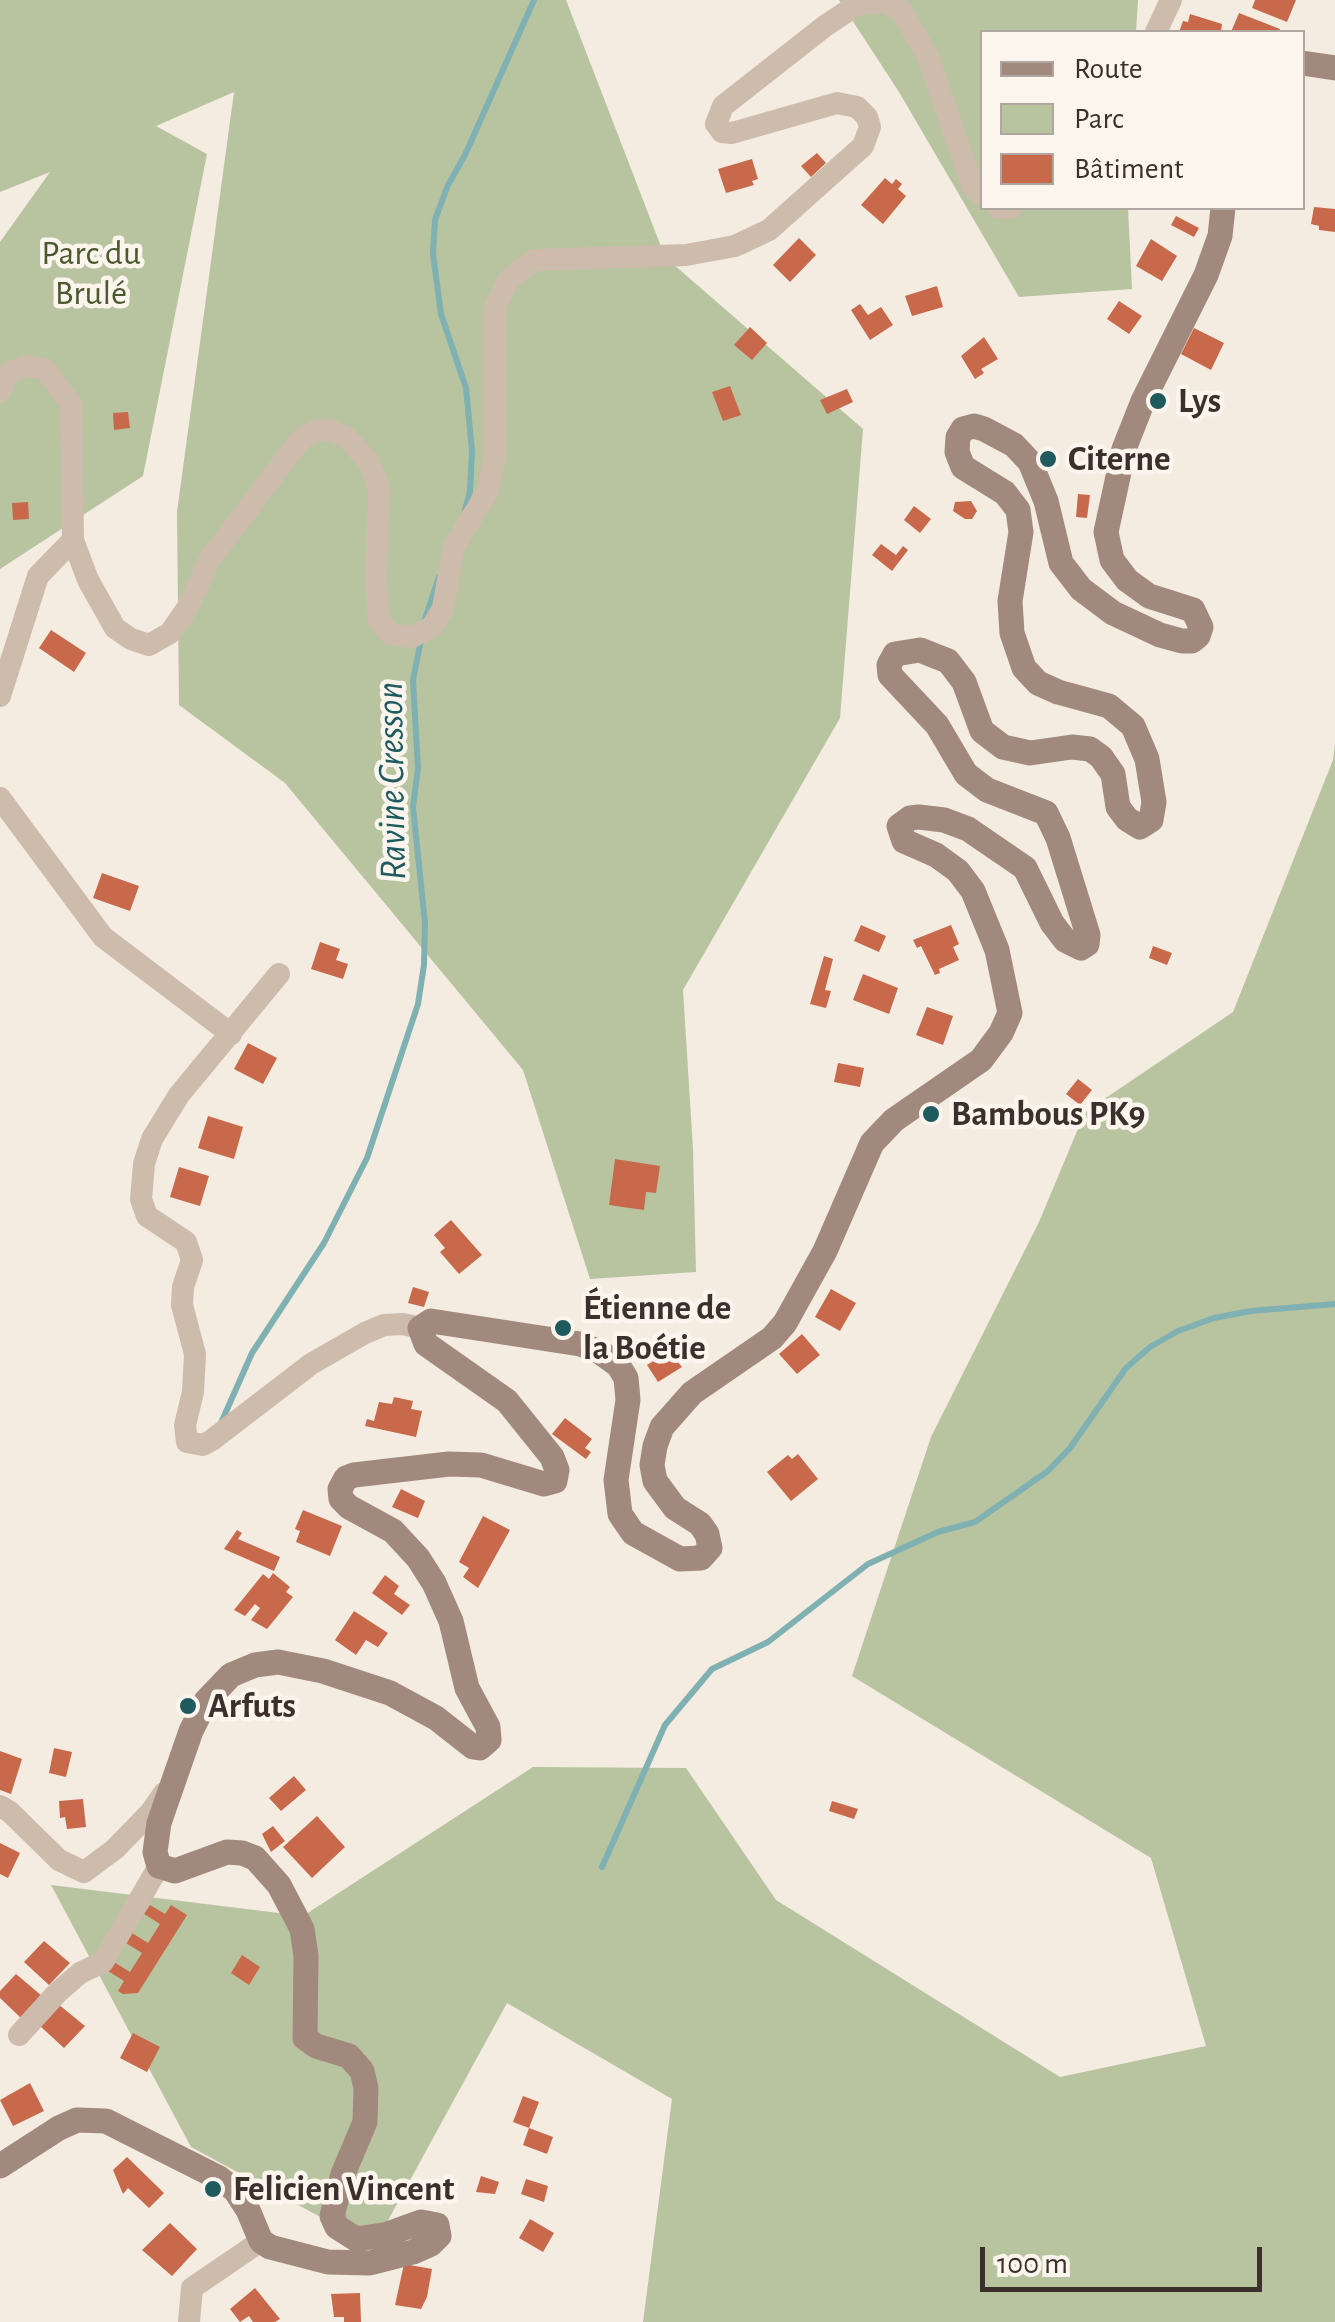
<!DOCTYPE html>
<meta charset="utf-8">
<style>
body{margin:0}
#map{position:relative;width:1335px;height:2322px;overflow:hidden;background:#f4ebe1;font-family:"Alegreya Sans",sans-serif}
canvas{display:block}
.legend{position:absolute;left:980px;top:30px;width:325px;height:180px;box-sizing:border-box;background:#fbf5ee;border:2px solid #aea6a0;margin:0;padding:12px 18px;list-style:none;font-size:30px;color:#3b302b}
.legend li{display:flex;align-items:center;gap:20px;height:50px}
.legend b{width:50px;border:2px solid #aea6a0}
.scale{position:absolute;left:980px;top:2247px;width:282px;height:45px;box-sizing:border-box;border:5px solid #3b302b;border-top:0;padding-left:12px;font-size:30px;line-height:35px;white-space:nowrap;color:#3b302b;-webkit-text-stroke:8px #fbf5ee;paint-order:stroke}
</style>
<div id="map">
<canvas width="1335" height="2322"></canvas>
<ul class="legend">
<li><b style="height:12px;background:#a18a7d"></b>Route</li>
<li><b style="height:28px;background:#b8c4a0"></b>Parc</li>
<li><b style="height:28px;background:#c8694b"></b>Bâtiment</li>
</ul>
<div class="scale">100 m</div>
</div>
<script>
const ctx = document.querySelector('canvas').getContext('2d');
ctx.lineJoin = 'round';
function fillPath(path, color) { ctx.fillStyle = color; ctx.fill(path, 'evenodd'); }
const shape = rows => new Path2D(rows.map(r => 'M' + r).join(''));
function strokePath(path, color, width, dash) { ctx.strokeStyle = color; ctx.lineWidth = width; ctx.lineCap = dash ? 'butt' : 'round'; ctx.setLineDash(dash || []); ctx.stroke(path); }
function write(font, color, halo, rows, align = 'center') {
  ctx.font = font + ' "Alegreya Sans",sans-serif'; ctx.lineWidth = 9; ctx.setLineDash([]); ctx.textBaseline = 'middle'; ctx.strokeStyle = halo; ctx.fillStyle = color; for (const [text, x, y, turn = 0] of rows) {
    ctx.save(); ctx.translate(x, y); ctx.rotate((+turn || 0) * Math.PI / 180); ctx.textAlign = isNaN(turn) ? turn : align; if (halo) ctx.strokeText(text, 0, 0); ctx.fillText(text, 0, 0); ctx.restore();
  }
}
const green = shape([
 [0,0,566,0,665,257,863,429,840,718,683,990,693,1149,696,1272,590,1279,523,1070,285,783,179,705,177,512,234,92,156,126,207,154,143,476,0,569,0,242,50,172,0,192],
 [839,0,1138,0,1136,32,982,32,982,208,1128,208,1132,289,1019,297,899,92],
 [1335,744,1335,2322,643,2322,672,2099,507,2003,374,2246,191,2147,51,1885,303,1916,533,1767,686,1768,776,1900,1060,2077,1206,2046,1151,1858,852,1676,931,1437,1039,1222,1085,1112,1233,1012,1333,760]
]);
const stream = shape([
 [465,510,470,491,472,451,466,388,441,314,433,254,435,220,448,185,465,155,534,0],
 [424,622,439,577],
 [221,1423,252,1353,324,1243,367,1158,418,1004,424,965,425,923,413,807,418,768,413,680,421,640],
 [602,1867,665,1725,712,1669,768,1642,868,1564,938,1532,975,1522,1048,1471,1070,1448,1126,1368,1150,1347,1178,1331,1214,1318,1251,1311,1335,1304]
]);
const building = shape([
 [1255,0,1296,0,1287,22,1252,8],
 [1239,13,1280,29,1279,32,1231,32],
 [1190,14,1222,24,1221,32,1179,32,1183,21,1188,22],
 [817,153,826,163,811,177,801,166],
 [752,159,758,179,752,181,754,185,726,193,718,169],
 [885,178,892,184,896,179,902,184,898,189,906,196,883,224,861,205],
 [1314,207,1335,209,1335,232,1319,230,1319,226,1311,224],
 [1176,216,1199,228,1194,237,1171,225],
 [799,238,816,255,790,282,773,265],
 [1151,239,1177,256,1162,281,1136,266],
 [937,286,943,307,912,316,905,296],
 [1119,301,1142,316,1129,334,1107,319],
 [860,304,868,315,881,307,893,325,870,340,851,310],
 [750,327,767,343,752,360,734,345],
 [1194,328,1224,343,1211,370,1181,354],
 [984,337,998,359,981,369,984,373,975,379,961,356],
 [730,386,741,415,723,421,712,392],
 [847,389,853,402,827,414,820,400],
 [128,412,130,428,114,430,113,413],
 [1078,494,1090,495,1087,518,1076,517],
 [971,501,977,511,972,519,965,519,953,511,955,502],
 [28,502,29,519,13,520,12,503],
 [914,506,931,519,920,533,904,520],
 [881,544,896,555,903,546,908,550,892,571,872,555],
 [51,630,86,653,74,672,39,648],
 [102,873,139,886,130,911,93,898],
 [861,925,886,936,879,952,854,941],
 [951,925,959,944,953,947,959,960,939,969,940,973,935,975,921,946,917,948,913,940],
 [320,942,340,949,336,960,348,964,343,979,311,969],
 [1153,946,1172,953,1167,965,1149,958],
 [824,956,833,959,825,990,831,991,826,1008,810,1004],
 [863,974,898,988,889,1014,853,1000],
 [927,1007,953,1016,943,1045,916,1035],
 [248,1043,277,1058,263,1084,234,1069],
 [838,1063,864,1068,860,1087,834,1082],
 [1078,1079,1092,1090,1080,1105,1066,1094],
 [208,1116,243,1127,234,1159,198,1148],
 [615,1159,660,1166,656,1193,646,1192,644,1210,609,1205],
 [179,1167,209,1176,200,1206,170,1197],
 [451,1220,482,1255,459,1274,440,1252,445,1248,434,1235],
 [413,1287,429,1292,424,1307,408,1303],
 [831,1289,856,1303,840,1331,815,1317],
 [802,1334,820,1355,797,1374,779,1354],
 [671,1350,674,1355,680,1350,685,1358,678,1362,682,1367,658,1382,647,1365],
 [394,1397,413,1401,411,1409,422,1411,416,1437,365,1426,367,1419,374,1421,379,1402,392,1404],
 [565,1418,592,1439,585,1448,591,1452,586,1459,552,1434],
 [798,1454,818,1479,791,1501,767,1472,788,1455,792,1459],
 [401,1489,425,1501,418,1518,392,1507],
 [303,1510,342,1526,330,1556,296,1542,300,1531,295,1529],
 [483,1516,510,1530,478,1588,463,1577,469,1568,459,1562],
 [237,1530,242,1533,238,1539,280,1557,274,1571,224,1549],
 [273,1573,290,1587,286,1592,293,1597,267,1629,251,1620,260,1608,255,1604,245,1616,234,1610,263,1574,269,1579],
 [385,1575,399,1586,394,1594,410,1605,402,1615,372,1593],
 [354,1611,388,1633,378,1647,366,1640,356,1655,335,1640],
 [54,1748,72,1752,66,1777,49,1773],
 [0,1751,22,1759,11,1794,0,1790],
 [294,1776,306,1790,281,1811,269,1798],
 [83,1799,86,1827,67,1829,65,1817,60,1818,59,1801],
 [832,1801,858,1809,854,1819,829,1811],
 [317,1816,345,1847,312,1878,283,1847],
 [273,1826,285,1841,271,1852,262,1834],
 [0,1843,20,1853,8,1878,0,1874],
 [150,1905,165,1914,171,1905,187,1915,138,1993,123,1994,118,1991,124,1981,108,1971,114,1962,130,1972,142,1953,126,1943,132,1933,148,1943,160,1924,144,1914],
 [44,1941,70,1963,49,1985,24,1962],
 [242,1955,260,1967,249,1985,231,1973],
 [16,1974,42,1996,21,2018,0,1998,0,1991],
 [58,2004,85,2026,64,2048,39,2025],
 [133,2033,160,2047,147,2072,120,2058],
 [30,2083,44,2111,13,2126,0,2100],
 [523,2096,539,2102,529,2128,513,2122],
 [529,2128,553,2137,547,2154,523,2145],
 [127,2157,164,2193,149,2208,128,2188,123,2194,113,2170],
 [481,2176,499,2182,495,2194,476,2192],
 [526,2179,548,2186,544,2202,521,2194],
 [530,2219,554,2233,543,2252,519,2238],
 [170,2223,197,2249,172,2276,142,2250],
 [404,2264,432,2269,427,2297,421,2309,395,2305],
 [255,2288,280,2319,275,2322,253,2322,249,2316,240,2322,230,2309],
 [360,2293,361,2322,344,2322,344,2317,334,2317,331,2294]
]);
const minor = shape([
 [1156,32,1171,0],
 [998,208,1011,208],
 [0,392,8,373,26,366,45,369,71,404,73,540,88,580,115,628,131,639,149,645,170,633,188,607,210,559,300,440,314,431,328,430,345,436,368,461,379,487,376,581,379,621,390,634,412,637,432,627,443,608,454,546,488,491,495,457,495,307,509,279,534,260,686,255,735,246,769,230,863,146,870,127,867,117,857,107,837,103,732,133,722,132,716,124,723,106,825,26,858,4,884,2,902,11,928,57,973,187,982,195],
 [0,696,38,576,73,540],
 [0,798,103,937,231,1034],
 [279,974,179,1095,152,1139,144,1164,141,1199,147,1216,186,1242,192,1260,183,1287,182,1305,195,1354,193,1392,185,1425,187,1442,203,1445,212,1440,311,1364,365,1333,384,1325,403,1324,420,1328],
 [0,1806,10,1812,59,1860,84,1872,115,1849,150,1813,164,1793],
 [19,2035,57,1993,80,1973,103,1962,159,1866],
 [189,2322,192,2288,261,2241]
]);
const secondary = shape([
 [1302,63,1335,68],
 [0,2166,59,2128,77,2120,106,2121,219,2178,235,2190,248,2210,261,2241,270,2247,328,2262,370,2263,413,2252,431,2244,439,2236,437,2225,421,2222,385,2235,356,2239,337,2227,332,2216,343,2174,365,2122,366,2088,362,2071,349,2056,316,2046,305,2038,306,1956,302,1929,279,1885,255,1858,242,1853,227,1852,175,1871,159,1866,155,1852,159,1823,191,1731,206,1701,231,1675,255,1665,278,1662,323,1671,390,1693,436,1718,473,1747,480,1748,489,1740,488,1727,467,1688,451,1621,434,1583,418,1558,393,1531,349,1507,341,1499,340,1489,346,1478,354,1475,449,1464,481,1465,544,1484,555,1481,557,1470,552,1457,507,1401,426,1344,420,1328,431,1321,580,1344,600,1352,618,1365,626,1378,628,1400,616,1480,620,1514,633,1533,680,1559,701,1558,710,1548,707,1534,700,1524,675,1508,655,1481,652,1465,655,1446,662,1427,692,1393,772,1338,785,1323,825,1251,872,1143,894,1120,981,1060,1001,1033,1010,1013,997,950,973,891,958,871,936,855,904,841,899,826,910,818,919,817,944,820,968,829,1025,868,1052,923,1065,940,1081,948,1087,944,1088,935,1058,838,1046,813,987,790,966,774,937,725,890,675,889,665,895,654,920,650,948,661,964,682,982,731,1003,747,1030,753,1072,747,1090,749,1101,757,1113,774,1118,807,1127,819,1140,827,1151,820,1154,802,1147,759,1133,726,1109,706,1058,692,1038,683,1024,668,1012,633,1010,601,1021,532,1018,510,1005,493,963,467,957,452,958,437,963,429,974,426,984,429,1014,445,1030,462,1046,501,1061,563,1081,589,1113,613,1160,635,1182,641,1192,641,1198,636,1201,627,1193,610,1149,596,1127,580,1112,560,1106,532,1124,449,1143,401,1206,275,1220,236,1223,208]
]);
const markers = [
 [1158,401,10,"#1f5a5e"],
 [1048,459,10,"#1f5a5e"],
 [931,1114,10,"#1f5a5e"],
 [563,1328,10,"#1f5a5e"],
 [188,1706,10,"#1f5a5e"],
 [213,2189,10,"#1f5a5e"]
];
const parkNames = [
 ["Parc du",91,253],
 ["Brulé",91,293]
];
const poiNames = [
 ["Lys",1178,401],
 ["Citerne",1068,459],
 ["Bambous PK9",951,1114],
 ["Étienne de",583,1308],
 ["la Boétie",583,1348],
 ["Arfuts",208,1706],
 ["Felicien Vincent",233,2189]
];
const waterNames = [
 ["Ravine Cresson",392,781,-91]
];
fillPath(green, '#b8c4a0');
strokePath(stream, '#7fb0b2', 6);
fillPath(building, '#c8694b');
strokePath(minor, '#cdbbac', 22);
strokePath(secondary, '#a18a7d', 25);
for (const [x, y, r, color] of markers) { const dot = new Path2D(); dot.arc(x, y, r, 0, 2 * Math.PI); ctx.fillStyle = color; ctx.fill(dot); strokePath(dot, '#fbf5ee', 4); }
write('35px', '#4a5a2e', '#fbf5ee', parkNames);
write('bold 35px', '#3b302b', '#fbf5ee', poiNames, 'left');
write('italic 38px', '#1f5a5e', '#fbf5ee', waterNames);
</script>
